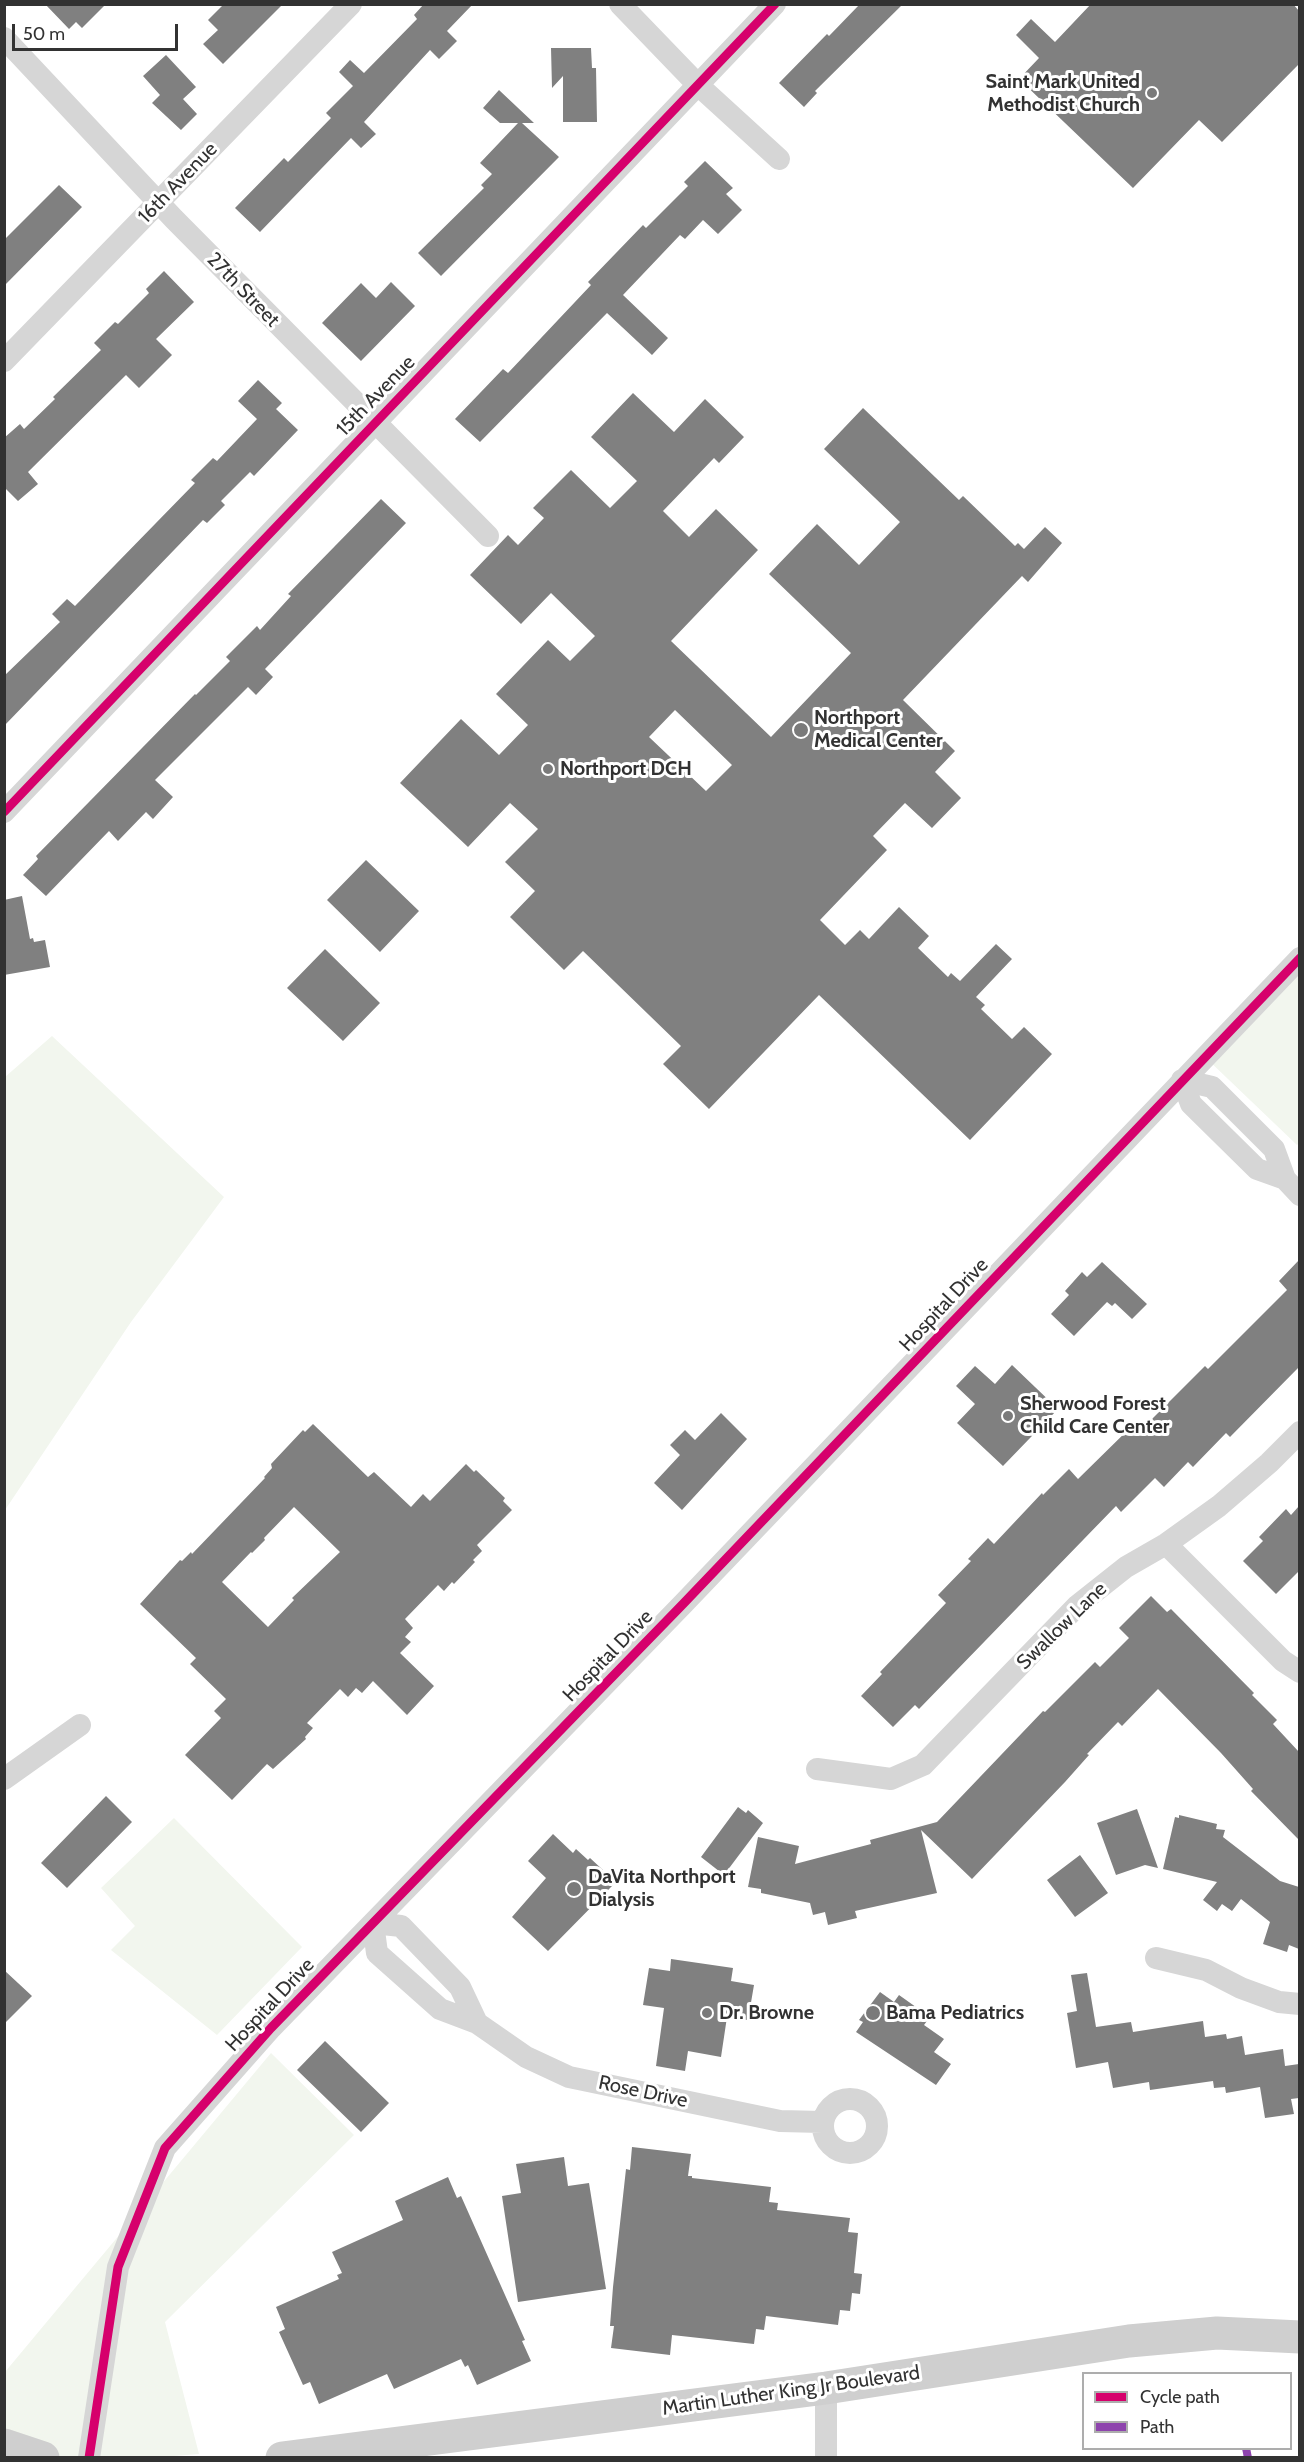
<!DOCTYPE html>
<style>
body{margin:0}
#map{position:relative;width:1304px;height:2462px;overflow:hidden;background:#fff;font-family:Cabin,sans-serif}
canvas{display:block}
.frame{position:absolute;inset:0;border:6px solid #323232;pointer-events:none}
.legend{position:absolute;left:1082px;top:2372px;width:210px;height:78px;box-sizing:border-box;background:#fff;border:2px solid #adadad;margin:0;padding:8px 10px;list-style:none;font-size:18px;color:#323232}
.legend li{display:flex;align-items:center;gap:12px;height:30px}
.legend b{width:30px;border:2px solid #adadad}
.scale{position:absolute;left:12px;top:24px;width:166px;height:27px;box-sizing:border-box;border:3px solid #323232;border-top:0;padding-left:8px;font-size:18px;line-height:21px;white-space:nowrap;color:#323232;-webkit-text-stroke:4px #fff;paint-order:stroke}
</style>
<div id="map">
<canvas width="1304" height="2462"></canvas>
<div class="frame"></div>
<ul class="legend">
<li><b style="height:8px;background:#d6006c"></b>Cycle path</li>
<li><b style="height:8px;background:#8e44ad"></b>Path</li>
</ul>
<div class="scale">50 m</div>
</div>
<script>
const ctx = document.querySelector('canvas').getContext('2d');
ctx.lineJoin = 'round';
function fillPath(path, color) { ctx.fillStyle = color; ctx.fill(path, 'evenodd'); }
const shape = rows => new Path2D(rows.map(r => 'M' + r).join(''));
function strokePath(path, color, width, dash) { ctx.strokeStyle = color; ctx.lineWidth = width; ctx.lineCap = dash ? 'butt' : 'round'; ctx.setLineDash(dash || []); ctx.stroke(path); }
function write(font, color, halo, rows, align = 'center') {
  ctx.font = font + ' Cabin,sans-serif'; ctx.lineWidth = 6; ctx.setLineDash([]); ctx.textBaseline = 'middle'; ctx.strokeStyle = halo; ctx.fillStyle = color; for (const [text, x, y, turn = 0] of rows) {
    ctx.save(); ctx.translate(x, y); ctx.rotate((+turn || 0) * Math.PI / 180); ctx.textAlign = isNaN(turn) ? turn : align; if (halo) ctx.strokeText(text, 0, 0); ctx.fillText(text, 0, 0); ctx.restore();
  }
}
const green = shape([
 [1299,958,1299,1143,1297,1145,1205,1057],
 [52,1036,224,1197,131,1322,5,1510,5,1077],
 [174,1818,302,1947,217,2035,111,1950,135,1926,101,1888],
 [271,2053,354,2135,165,2322,199,2454,149,2458,14,2458,5,2455,5,2372]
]);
const building = shape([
 [45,4,106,4,82,28,76,22,69,29],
 [224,4,283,4,223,64,203,44,218,30,208,20],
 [424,4,473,4,447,31,457,41,439,59,430,50,364,122,376,134,361,148,351,138,260,232,235,208,284,158,288,162,331,118,326,113,353,86,339,72,350,60,364,73,417,19,414,15],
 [860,4,903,4,815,91,817,93,804,107,779,83,827,34,829,36],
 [1091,4,1293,4,1299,11,1299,64,1222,142,1199,120,1133,188,1019,79,1039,58,1016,35,1031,19,1055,42],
 [551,48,591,48,592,68,596,68,597,122,563,122,563,76,552,88],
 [166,55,196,87,183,99,197,114,181,130,152,103,160,95,143,76],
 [499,90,534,123,522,123,559,157,441,276,418,253,484,188,481,185,492,174,480,163,518,123,500,123,483,108],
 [705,161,733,188,726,194,742,210,718,234,703,220,685,239,680,235,623,295,668,338,652,355,607,313,480,442,455,419,503,369,508,373,591,285,588,282,643,225,646,228,688,186,684,182],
 [59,185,82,207,4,286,4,240],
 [164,271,194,302,156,339,172,355,139,388,126,375,28,472,38,484,18,501,4,487,4,438,20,424,24,429,55,399,53,397,101,350,94,343,115,322,118,324,149,293,146,289],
 [391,282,415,306,361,361,322,323,361,283,376,298],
 [258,380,282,403,276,409,298,430,254,476,250,472,221,501,225,505,207,523,203,520,4,726,4,676,60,622,52,614,67,599,75,606,195,483,191,480,213,458,217,461,257,419,238,401],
 [633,393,674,432,705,399,744,437,719,463,714,458,663,511,689,537,716,509,758,550,671,641,771,737,851,653,769,574,817,524,859,565,900,522,824,449,863,408,959,500,963,496,1015,546,1018,543,1024,549,1045,527,1062,543,1028,582,1022,576,903,700,955,751,935,772,961,798,932,828,905,803,873,836,887,850,820,920,845,945,860,930,869,939,899,907,929,936,918,948,948,977,951,973,960,981,996,944,1012,959,976,997,985,1005,981,1009,1012,1039,1024,1027,1052,1054,970,1140,819,995,709,1109,663,1064,681,1046,583,951,564,970,510,917,535,891,505,862,538,829,510,803,468,847,400,783,461,719,499,755,528,725,496,694,548,640,570,661,595,636,551,593,521,624,470,575,508,535,518,545,544,518,533,508,571,470,610,508,637,481,591,437],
 [675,710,732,765,706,791,649,737],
 [381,499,406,523,265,669,273,677,256,695,248,687,155,780,173,797,153,819,146,812,118,841,109,831,46,896,23,875,38,859,36,856,195,694,196,695,230,661,226,657,257,626,260,630,291,596,288,594],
 [366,860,419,911,380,952,327,900],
 [22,896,30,939,33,938,34,942,45,940,50,967,4,975,4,900],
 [325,949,380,1003,343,1041,287,988],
 [1299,1260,1299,1367,1230,1437,1226,1433,1193,1467,1188,1462,1164,1487,1155,1478,1121,1512,1116,1506,919,1709,915,1705,893,1727,861,1696,882,1674,880,1672,946,1603,938,1595,971,1561,968,1559,988,1538,994,1544,1042,1493,1043,1495,1069,1469,1078,1479,1136,1422,1143,1428,1205,1366,1208,1369,1287,1290,1279,1281],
 [1102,1262,1147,1304,1132,1319,1115,1303,1112,1306,1107,1302,1074,1336,1051,1314,1069,1295,1065,1291,1082,1272,1087,1277],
 [1012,1365,1058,1409,1003,1466,957,1423,975,1404,956,1386,975,1366,995,1384],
 [721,1413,747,1439,682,1510,654,1483,680,1455,670,1445,685,1430,695,1440],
 [313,1424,368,1477,374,1472,411,1507,423,1494,430,1501,466,1464,474,1472,476,1470,505,1498,503,1501,512,1510,477,1545,482,1551,473,1560,475,1562,454,1584,452,1582,444,1591,438,1585,405,1619,413,1628,405,1637,411,1642,400,1653,434,1686,407,1715,373,1681,362,1693,356,1688,348,1697,340,1689,307,1723,313,1728,305,1737,306,1739,273,1769,267,1764,232,1800,185,1755,221,1718,214,1711,226,1699,190,1664,196,1658,140,1604,180,1560,182,1561,191,1552,192,1554,265,1478,264,1477,272,1468,271,1464,303,1430,305,1432],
 [294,1507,340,1552,292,1598,294,1600,268,1627,222,1582,251,1552,252,1553,265,1540,264,1538],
 [1299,1506,1299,1571,1276,1594,1243,1561,1263,1541,1259,1537,1286,1509,1291,1515],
 [1151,1596,1167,1612,1171,1609,1254,1693,1252,1695,1277,1720,1273,1724,1299,1752,1299,1840,1251,1791,1253,1789,1221,1753,1158,1689,1122,1726,1118,1722,1087,1754,1089,1755,1065,1782,972,1879,921,1830,937,1893,855,1911,857,1918,828,1925,825,1912,813,1915,810,1903,761,1893,761,1889,748,1887,758,1837,799,1846,795,1864,871,1844,870,1840,937,1822,1043,1711,1045,1712,1095,1662,1100,1667,1129,1638,1119,1628],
 [106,1796,132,1822,67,1888,41,1863],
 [738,1807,746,1813,748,1810,763,1823,724,1875,701,1857],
 [1137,1809,1158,1868,1145,1865,1116,1875,1097,1823],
 [1179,1815,1217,1824,1216,1829,1225,1830,1223,1837,1280,1881,1299,1887,1299,1949,1289,1945,1287,1952,1263,1944,1270,1922,1241,1899,1232,1911,1222,1904,1217,1911,1203,1900,1217,1882,1163,1869,1175,1817,1179,1818],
 [553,1834,573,1853,576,1849,588,1860,590,1858,603,1870,601,1873,613,1885,548,1951,512,1917,546,1878,528,1861],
 [1080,1855,1108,1893,1075,1917,1047,1880],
 [671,1959,733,1968,731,1981,754,1985,748,2020,727,2017,721,2057,688,2051,685,2071,656,2066,664,2008,643,2005,649,1968,670,1971],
 [4,1970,32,1996,4,2024],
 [1087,1973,1096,2027,1131,2022,1133,2032,1203,2021,1205,2037,1226,2034,1227,2039,1242,2036,1245,2055,1283,2049,1285,2066,1299,2064,1299,2098,1291,2099,1294,2114,1265,2118,1260,2087,1226,2093,1225,2087,1214,2088,1213,2081,1150,2090,1149,2082,1113,2088,1108,2062,1076,2068,1067,2013,1077,2011,1071,1975],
 [880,1992,894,2002,899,1995,930,2017,924,2025,944,2039,934,2052,951,2064,936,2085,856,2032,863,2022,859,2020],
 [325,2041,389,2103,361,2132,297,2070],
 [632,2147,691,2154,688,2176,692,2176,692,2178,771,2187,769,2202,778,2203,777,2210,850,2218,848,2232,858,2233,854,2273,862,2274,860,2294,852,2293,850,2311,840,2310,838,2325,766,2316,764,2330,756,2329,754,2344,672,2335,670,2355,611,2348,614,2326,610,2326,613,2287,626,2169,630,2170],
 [564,2157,568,2186,589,2183,606,2289,518,2302,502,2196,521,2193,516,2164],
 [448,2177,457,2198,461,2196,525,2340,522,2341,531,2361,477,2385,468,2365,465,2367,461,2359,394,2389,387,2374,319,2404,310,2382,303,2385,279,2332,285,2329,276,2307,339,2279,337,2275,342,2273,332,2252,403,2220,395,2201]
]);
const street = shape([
 [620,4,698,85,779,159],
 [4,38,174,219,488,536],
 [4,361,351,4],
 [4,812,775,4],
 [1182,1080,1212,1087,1274,1149,1285,1179,1300,1195],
 [1182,1080,1191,1104,1257,1169,1285,1179],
 [1166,1544,1283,1661,1300,1672],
 [817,1769,891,1779,923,1765,1078,1605,1126,1567,1166,1544,1219,1506,1269,1463,1300,1432],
 [4,1779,80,1725],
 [1156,1958,1206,1970,1241,1988,1279,2002,1300,2004],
 [477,2023,460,1987,401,1926,373,1923,377,1953,440,2009,477,2023,526,2057,569,2077,780,2121,823,2122],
 '823 2126a27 27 0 1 1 54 0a27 27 0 1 1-54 0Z',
 [89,2458,118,2267,165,2148,271,2028,683,1604,1300,958],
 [826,2458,826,2388]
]);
const secondary = shape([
 [4,2445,43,2458],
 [282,2458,826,2388,1129,2341,1217,2333,1300,2337]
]);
const quiet = shape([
 [1246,2448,1248,2458]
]);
const cycleway = shape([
 [4,812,775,4],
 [89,2458,118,2267,165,2148,271,2028,683,1604,1300,958]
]);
const markers = [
 [1152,93,6,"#7a7a7a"],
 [801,730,8,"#7a7a7a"],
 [548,769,6,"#7a7a7a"],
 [1008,1416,6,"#7a7a7a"],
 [574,1889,8,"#7a7a7a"],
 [707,2013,6,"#7a7a7a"],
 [873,2013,8,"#7a7a7a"]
];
const poiNames = [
 ["Saint Mark United",1140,82,"right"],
 ["Methodist Church",1140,105,"right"],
 ["Northport",814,718],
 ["Medical Center",814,741],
 ["Northport DCH",560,769],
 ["Sherwood Forest",1020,1404],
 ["Child Care Center",1020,1427],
 ["DaVita Northport",588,1877],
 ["Dialysis",588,1900],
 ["Dr. Browne",719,2013],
 ["Bama Pediatrics",886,2013]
];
const streetNames = [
 ["16th Avenue",178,183,-46],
 ["27th Street",243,290,46],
 ["15th Avenue",376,396,-46],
 ["Hospital Drive",944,1305,-47],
 ["Swallow Lane",1062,1626,-44],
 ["Hospital Drive",608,1656,-46],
 ["Hospital Drive",270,2005,-47],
 ["Rose Drive",643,2092,12],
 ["Martin Luther King Jr Boulevard",791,2391,-8]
];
fillPath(green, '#f2f6ee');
fillPath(building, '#808080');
strokePath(street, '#d6d6d6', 22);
strokePath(secondary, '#cfcfcf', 33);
strokePath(quiet, '#8e44ad', 8, [15, 8]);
strokePath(cycleway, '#d6006c', 9);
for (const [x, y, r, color] of markers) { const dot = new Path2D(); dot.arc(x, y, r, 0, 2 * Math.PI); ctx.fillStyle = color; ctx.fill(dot); strokePath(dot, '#fff', 2); }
write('bold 20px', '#323232', '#fff', poiNames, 'left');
write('20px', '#323232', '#fff', streetNames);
</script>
